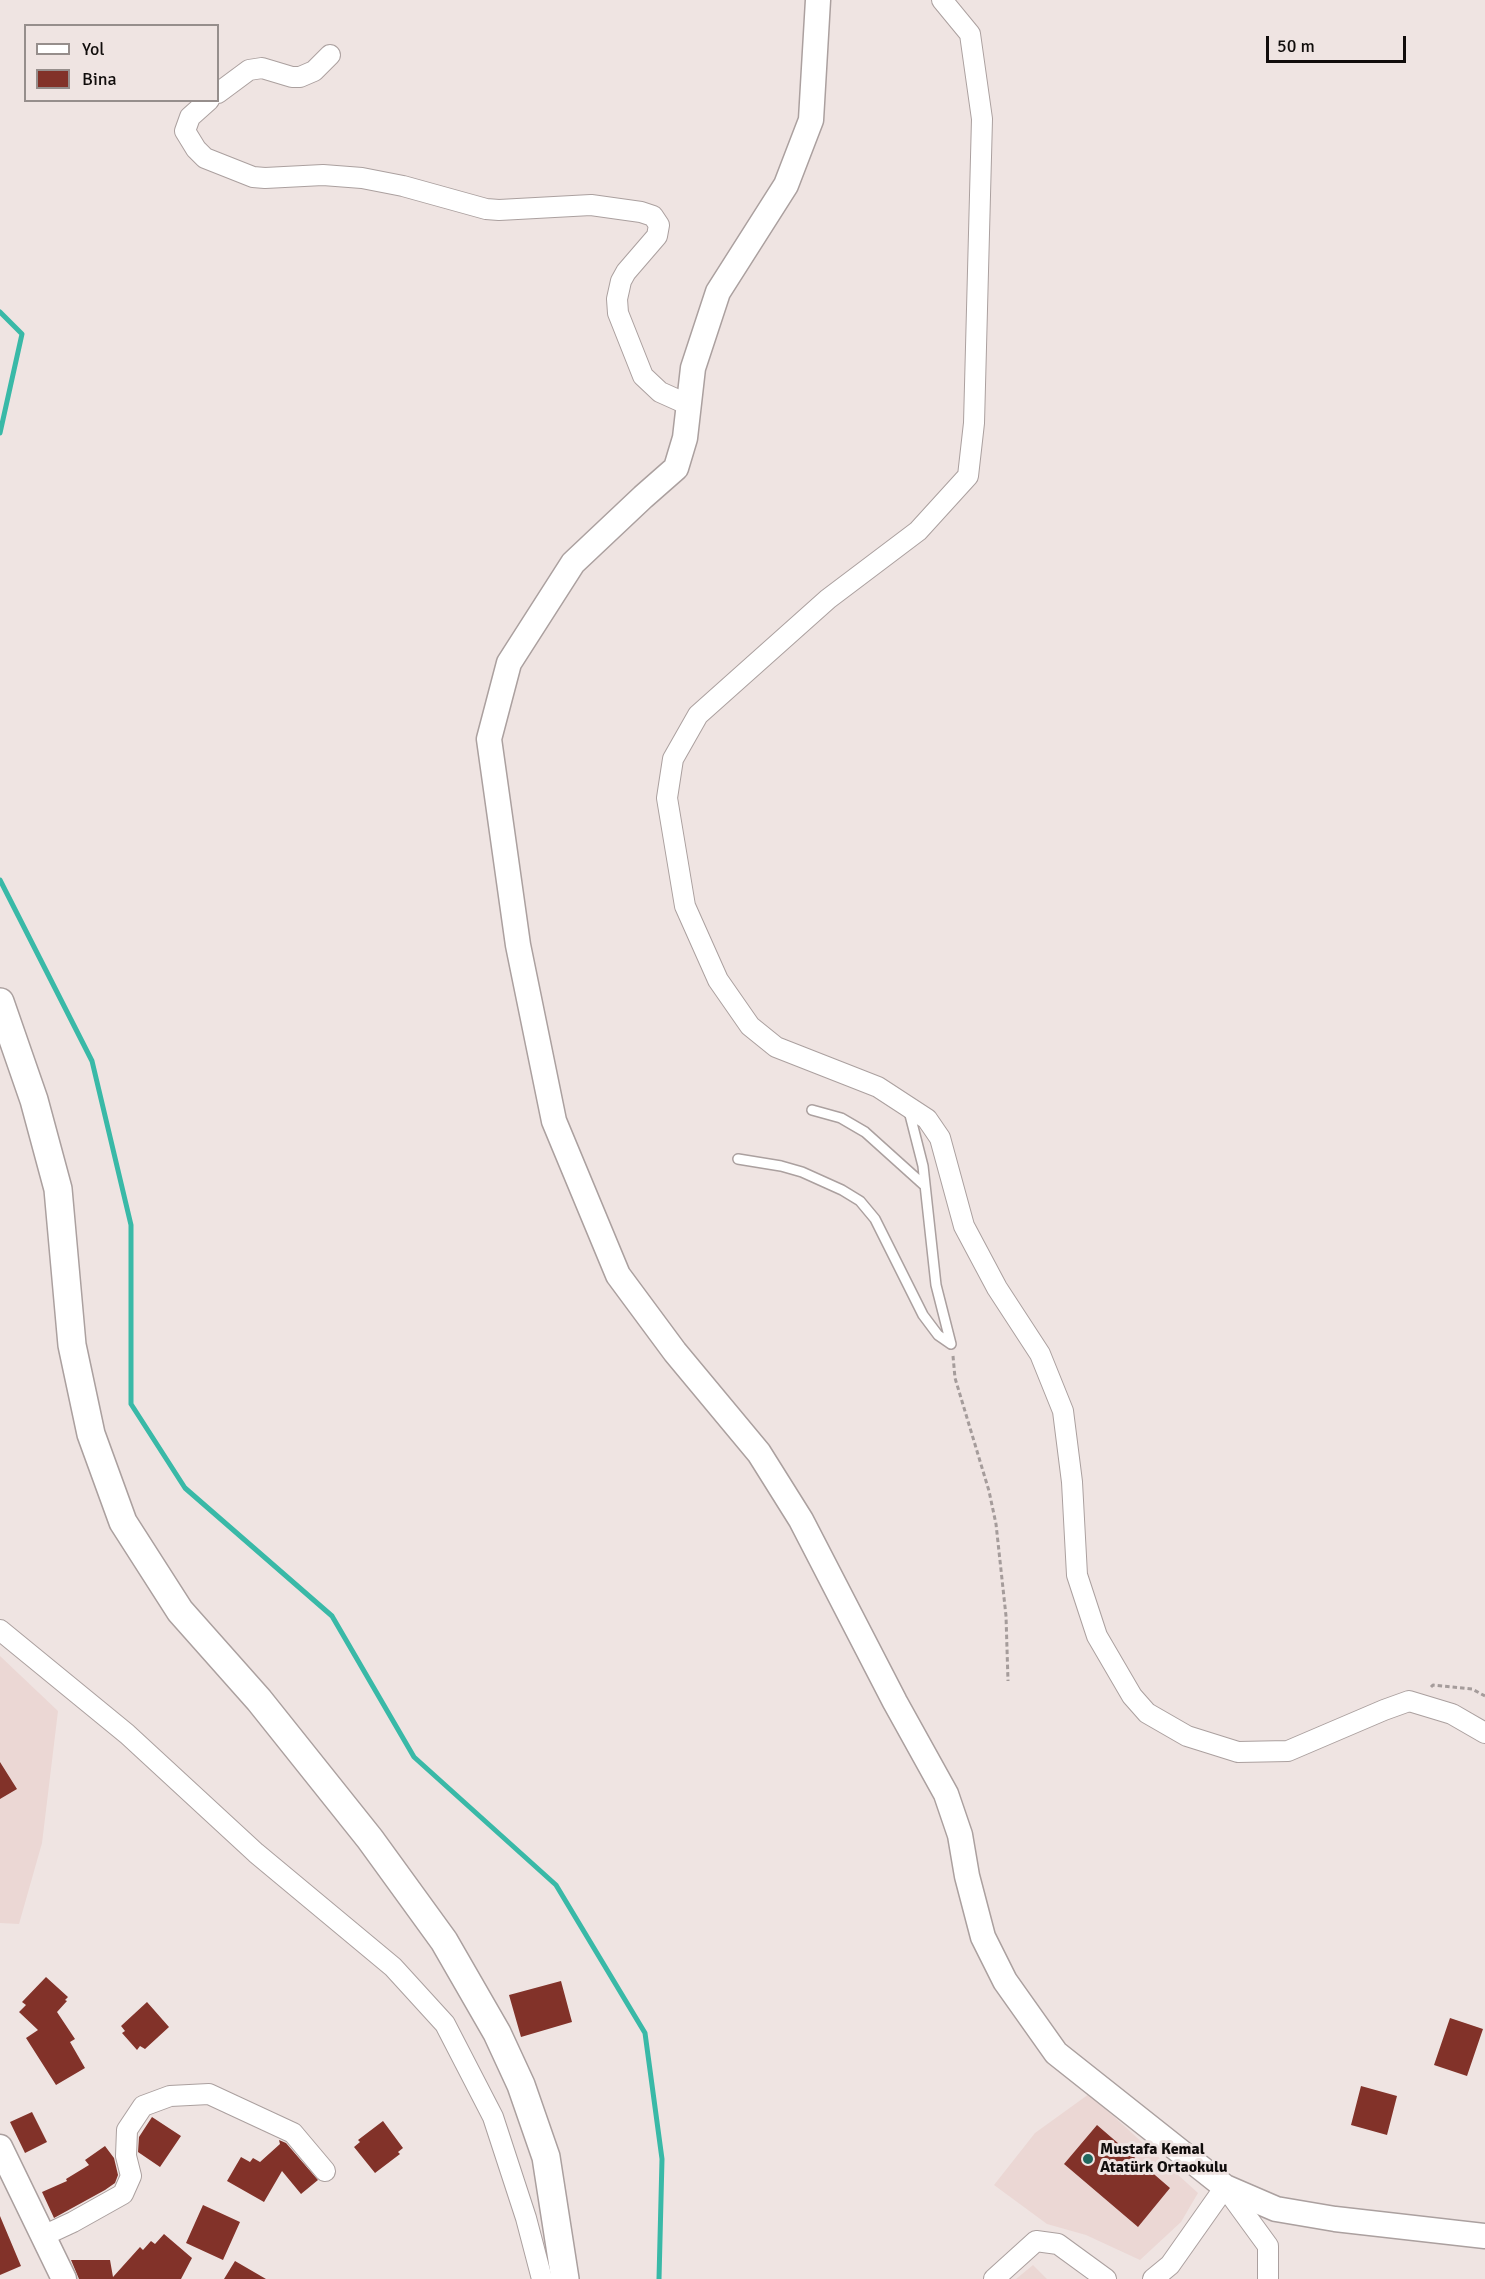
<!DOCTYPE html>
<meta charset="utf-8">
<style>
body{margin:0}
#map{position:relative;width:1485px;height:2279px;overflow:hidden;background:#efe4e2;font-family:Signika,sans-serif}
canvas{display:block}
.legend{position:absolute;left:24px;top:24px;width:195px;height:78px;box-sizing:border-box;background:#efe4e2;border:2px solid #968e8c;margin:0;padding:8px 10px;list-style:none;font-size:18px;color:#110d0c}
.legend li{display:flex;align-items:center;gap:12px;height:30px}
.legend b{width:30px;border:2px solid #968e8c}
.scale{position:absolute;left:1266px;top:36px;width:140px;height:27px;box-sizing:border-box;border:3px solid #110d0c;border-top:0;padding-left:8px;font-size:18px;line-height:21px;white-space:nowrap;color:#110d0c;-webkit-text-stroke:4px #efe4e2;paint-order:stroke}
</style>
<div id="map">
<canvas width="1485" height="2279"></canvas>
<ul class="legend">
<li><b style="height:8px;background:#fff"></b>Yol</li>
<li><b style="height:16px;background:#823229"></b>Bina</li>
</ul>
<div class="scale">50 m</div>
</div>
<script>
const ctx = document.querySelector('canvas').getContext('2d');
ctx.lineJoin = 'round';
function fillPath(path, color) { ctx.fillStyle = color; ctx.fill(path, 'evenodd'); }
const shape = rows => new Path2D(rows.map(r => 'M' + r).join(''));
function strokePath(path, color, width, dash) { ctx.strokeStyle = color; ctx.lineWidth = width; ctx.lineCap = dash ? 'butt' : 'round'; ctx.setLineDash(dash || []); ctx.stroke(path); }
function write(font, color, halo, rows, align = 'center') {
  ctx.font = font + ' Signika,sans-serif'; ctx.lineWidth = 6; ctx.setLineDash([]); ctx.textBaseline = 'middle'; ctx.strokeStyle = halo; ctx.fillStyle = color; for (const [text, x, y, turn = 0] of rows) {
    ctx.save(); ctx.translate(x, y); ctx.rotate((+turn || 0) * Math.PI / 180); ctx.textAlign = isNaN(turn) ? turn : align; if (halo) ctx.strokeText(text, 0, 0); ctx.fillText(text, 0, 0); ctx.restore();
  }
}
const built = shape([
 [0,1656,58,1711,42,1843,19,1924,0,1923],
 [1089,2094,1198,2193,1181,2222,1140,2260,1086,2235,1047,2224,994,2185,1035,2133],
 [1033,2265,1047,2279,1016,2279]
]);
const stream = shape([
 [0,312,22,334,0,433],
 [0,880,92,1061,131,1225,131,1404,185,1488,332,1616,414,1757,556,1885,645,2033,662,2159,659,2279]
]);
const building = shape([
 [0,1762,17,1789,0,1799],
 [46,1977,68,1997,65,2000,67,2001,57,2012,75,2039,70,2042,85,2068,56,2085,26,2038,38,2030,19,2012,26,2005,22,2002],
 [561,1981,572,2022,521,2037,509,1995],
 [147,2002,169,2027,145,2049,140,2046,137,2050,122,2033,125,2031,121,2026],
 [1450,2018,1483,2029,1467,2076,1434,2065],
 [1361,2086,1397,2096,1387,2135,1351,2125],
 [32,2112,47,2142,25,2153,10,2122],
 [152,2117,181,2136,160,2167,138,2152,139,2137],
 [383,2121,403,2148,398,2152,400,2154,375,2173,354,2147,360,2142,358,2140],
 [1097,2125,1170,2188,1138,2227,1064,2164],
 [279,2140,286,2143,318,2180,301,2194,282,2171,264,2202,227,2181,241,2157,250,2162,253,2158,260,2162,280,2144],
 [105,2146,114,2158,118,2175,115,2183,105,2190,54,2218,42,2192,67,2181,66,2179,89,2165,85,2160],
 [203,2205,240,2222,223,2260,186,2243],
 [0,2216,21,2266,0,2275],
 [164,2234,192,2258,181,2279,79,2279,71,2260,110,2260,113,2277,140,2247,143,2250,151,2241,155,2244],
 [235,2261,266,2279,224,2279]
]);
const path = shape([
 [953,1356,955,1378,989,1491,996,1524,1006,1616,1008,1681],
 [1431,1687,1433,1685,1472,1689,1485,1696]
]);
const service = shape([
 [812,1110,841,1118,865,1132,925,1186],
 [909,1111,923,1166,936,1285,951,1344],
 [738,1159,781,1166,802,1172,842,1190,860,1201,875,1219,923,1315,938,1335,951,1344]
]);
const minor = shape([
 [942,0,970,34,982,119,974,423,968,476,918,531,828,599,698,715,673,759,667,798,685,906,718,980,750,1026,776,1047,878,1087,927,1119,940,1138,964,1226,997,1288,1040,1354,1063,1411,1072,1482,1077,1575,1097,1636,1132,1696,1147,1713,1187,1736,1238,1752,1288,1751,1384,1710,1409,1701,1452,1714,1485,1733],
 [218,93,249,70,262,68,292,77,300,77,314,71,330,55],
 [209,100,190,117,185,131,196,149,205,158,253,177,265,178,323,175,362,178,403,186,486,209,499,210,591,205,641,212,653,216,659,225,657,236,626,272,621,281,617,299,618,313,643,376,660,392,689,405],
 [0,1630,127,1734,256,1853,393,1967,445,2024,493,2117,526,2218,542,2279],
 [43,2236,73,2222,123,2194,131,2176,126,2156,127,2130,143,2106,170,2096,209,2094,293,2133,325,2171],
 [994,2279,1036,2241,1058,2244,1106,2279],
 [1153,2279,1170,2265,1225,2187,1268,2246,1268,2279]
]);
const tertiary = shape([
 [818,0,811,120,786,185,718,292,693,368,685,438,676,468,643,497,573,563,509,663,489,739,518,945,554,1121,618,1275,675,1352,759,1453,801,1520,895,1702,946,1794,960,1835,967,1876,983,1937,1005,1981,1056,2053,1225,2187,1276,2209,1335,2219,1485,2236],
 [0,2147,64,2279]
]);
const secondary = shape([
 [0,1002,34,1100,58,1189,72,1345,91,1434,123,1522,180,1611,259,1700,370,1839,444,1941,497,2033,521,2085,546,2157,565,2279]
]);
const markers = [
 [1088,2159,6,"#20685e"]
];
const poiNames = [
 ["Mustafa Kemal",1100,2150],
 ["Atatürk Ortaokulu",1100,2168]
];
fillPath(built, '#ebd7d4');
strokePath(stream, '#39b9a7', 5);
fillPath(building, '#823229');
strokePath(service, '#aba09f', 12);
strokePath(minor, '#aba09f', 22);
strokePath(tertiary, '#aba09f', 27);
strokePath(secondary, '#aba09f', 30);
strokePath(path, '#a59c9b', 3, [4.5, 3]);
strokePath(service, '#fff', 9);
strokePath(minor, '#fff', 20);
strokePath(tertiary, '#fff', 24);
strokePath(secondary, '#fff', 27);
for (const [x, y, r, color] of markers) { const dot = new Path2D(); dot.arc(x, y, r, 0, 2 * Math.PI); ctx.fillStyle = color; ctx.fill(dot); strokePath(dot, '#efe4e2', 2); }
write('bold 16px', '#110d0c', '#efe4e2', poiNames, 'left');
</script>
